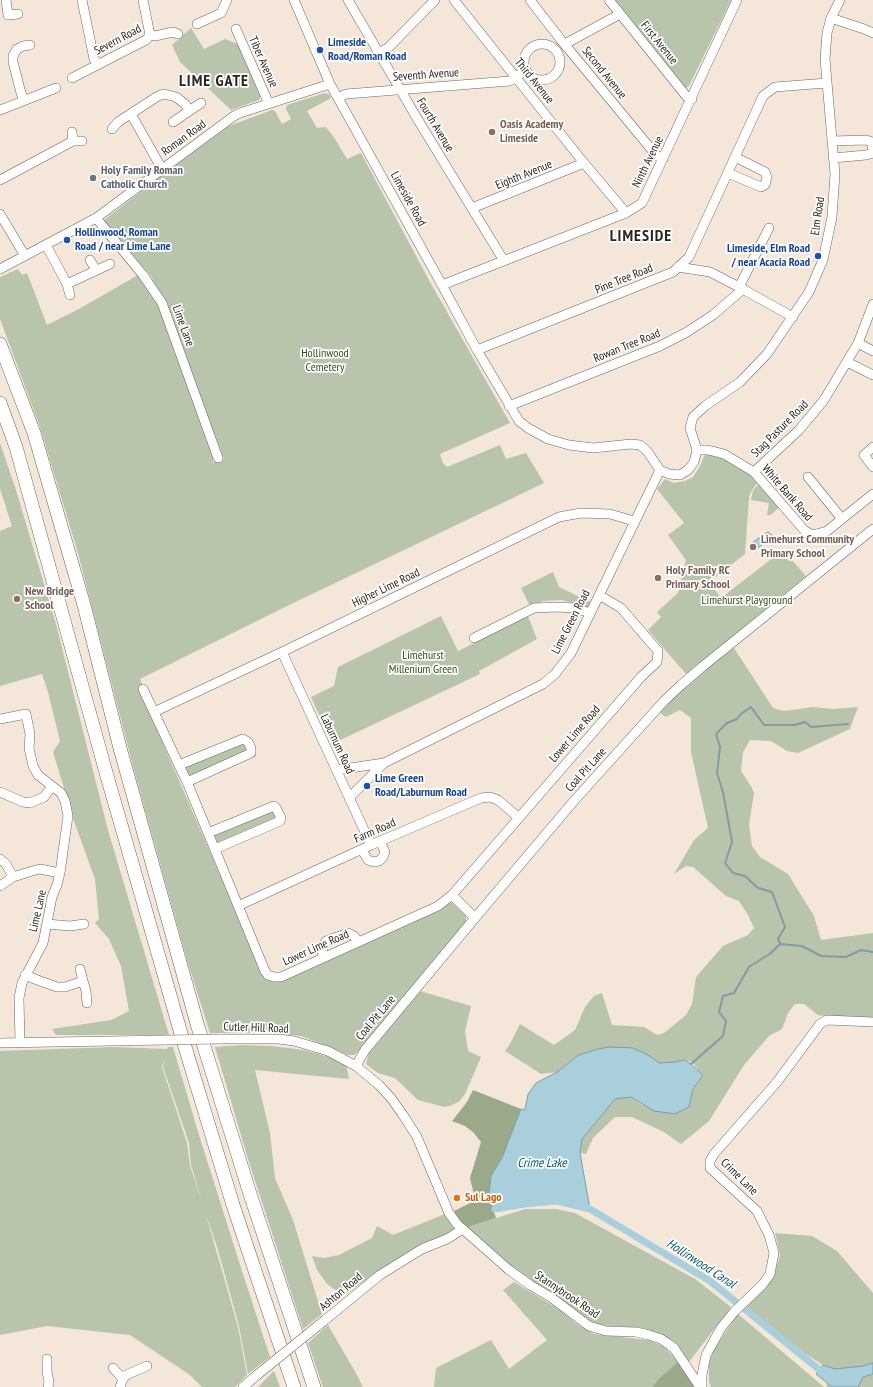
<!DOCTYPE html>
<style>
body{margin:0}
canvas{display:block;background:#f5e6da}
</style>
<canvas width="873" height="1387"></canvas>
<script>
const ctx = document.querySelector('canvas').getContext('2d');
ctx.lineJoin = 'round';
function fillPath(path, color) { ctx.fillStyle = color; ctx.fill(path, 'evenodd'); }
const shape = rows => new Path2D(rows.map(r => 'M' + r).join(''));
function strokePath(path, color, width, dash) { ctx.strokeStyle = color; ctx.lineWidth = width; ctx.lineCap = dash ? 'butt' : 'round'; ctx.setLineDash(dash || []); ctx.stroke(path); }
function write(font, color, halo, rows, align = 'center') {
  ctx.font = font + ' "PT Sans Narrow",sans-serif'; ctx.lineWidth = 3.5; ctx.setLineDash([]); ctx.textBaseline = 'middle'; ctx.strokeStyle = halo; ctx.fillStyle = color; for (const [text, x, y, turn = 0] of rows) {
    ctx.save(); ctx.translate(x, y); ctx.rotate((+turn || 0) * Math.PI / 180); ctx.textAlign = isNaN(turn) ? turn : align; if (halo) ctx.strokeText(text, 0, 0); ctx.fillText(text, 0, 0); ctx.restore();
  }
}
const green = shape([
 [614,0,731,0,689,86,684,89],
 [191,28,204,49,225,39,238,44,261,95,259,100,231,110,180,62,172,45],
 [325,93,330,95,331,98,307,111,317,128,326,127,335,139,347,159,361,153,430,282,510,423,440,454,443,463,447,467,500,445,506,459,526,453,544,483,285,607,140,679,143,687,139,688,263,974,272,979,448,902,452,903,466,916,466,922,355,1055,348,1055,334,1049,301,1036,268,1033,210,1033,187,960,134,770,78,553,40,427,0,319,0,277,18,269,22,275,27,273,47,325,79,309,138,275,158,301,214,459,212,463,224,459,163,302,151,276,104,220,165,173,229,126,272,110,275,111,282,124,291,119,286,109,287,105],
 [0,443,15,487,56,624,108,830,169,1035,56,1035,52,1029,111,1020,129,1011,121,966,109,939,95,923,99,919,95,879,75,824,53,752,60,741,48,692,42,674,0,686,0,531,12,526,0,489],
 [705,454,719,457,739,466,758,482,752,490,749,497,745,554,709,582,721,598,783,550,806,576,686,674,648,630,661,617,657,612,678,593,686,560,668,535,684,523,657,489,665,479,674,483,685,481,693,477,700,466],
 [759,484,779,508,770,515,767,515,769,503,751,500,753,490],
 [553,572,559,587,590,602,588,608,562,600,543,601,530,606,521,588],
 [441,616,458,651,474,643,472,640,528,616,537,639,479,671,480,674,332,744,311,697,334,686,338,667],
 [734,648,773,708,784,711,813,707,832,709,858,707,850,729,798,753,787,751,771,741,750,740,743,752,741,771,751,786,754,793,749,825,752,846,760,857,788,874,814,916,821,940,873,933,873,1020,838,1018,818,1015,804,1004,795,1004,788,1013,782,1029,769,1036,744,1065,709,1121,681,1144,664,1132,632,1117,615,1117,593,1138,586,1154,580,1153,582,1139,615,1099,631,1097,642,1105,689,1107,693,1089,703,1075,692,1062,684,1060,674,1062,659,1063,648,1055,579,1055,557,1072,541,1074,505,1051,511,1042,520,1024,554,1045,575,1030,585,1007,594,996,602,993,612,1025,644,1027,657,1035,664,1033,686,1015,692,1004,696,977,723,946,748,935,754,928,748,915,739,901,726,896,693,867,686,866,674,874,694,840,708,828,691,752,691,718,680,710,666,717,660,713,684,685],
 [242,743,244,744,247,750,191,776,188,774,186,768,187,766],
 [268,812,273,812,276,817,273,820,218,844,213,839,215,835],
 [420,991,471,1006,465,1031,468,1051,481,1057,465,1094,460,1101,450,1106,444,1107,418,1100,395,1078,378,1073,366,1064,369,1053],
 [241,1045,271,1046,304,1050,329,1057,346,1064,349,1079,255,1070,270,1133,275,1178,293,1220,322,1314,303,1329,248,1159,215,1047],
 [114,1047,167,1049,168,1047,173,1047,199,1135,242,1271,270,1357,248,1374,239,1326,218,1250,205,1211,238,1327,247,1375,235,1387,202,1387,190,1375,130,1335,47,1326,0,1335,0,1051],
 [165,1058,163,1067,189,1143,191,1165,202,1201,190,1166,187,1143,162,1067],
 [525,1209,556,1209,575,1213,695,1279,731,1307,689,1362,674,1343,659,1333,629,1327,599,1325,578,1315,525,1279,465,1228],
 [445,1214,454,1229,443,1236,408,1254,371,1276,344,1296,327,1284,317,1270,312,1256,324,1258,339,1255,372,1238,377,1226,393,1235],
 [775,1233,812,1236,837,1251,873,1293,873,1387,826,1387,835,1369,823,1365,806,1354,746,1307,774,1276,780,1255],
 [514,1282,557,1308,578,1325,594,1334,648,1340,665,1347,678,1362,652,1387,434,1387,436,1368,491,1340,509,1369,547,1340,503,1290],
 [738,1314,824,1387,711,1387,709,1382,709,1363,714,1349],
 [328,1325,357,1375,363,1387,323,1387,308,1343],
 [274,1371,280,1387,258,1387]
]);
const forest = shape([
 [473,1090,521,1109,502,1158,491,1176,492,1207,496,1218,465,1228,454,1211,474,1201,475,1199,470,1178,481,1142,473,1132,465,1126,452,1121,467,1102],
 [678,1362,695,1387,652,1387,661,1377]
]);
const water = shape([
 [768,532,773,536,758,548,753,542,768,532],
 [609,1047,633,1048,648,1055,659,1063,674,1062,684,1060,691,1064,703,1075,693,1089,689,1107,675,1114,654,1111,631,1097,615,1099,582,1139,580,1153,590,1209,557,1201,524,1204,495,1209,492,1207,489,1193,491,1176,502,1158,521,1109,525,1110,528,1094,536,1083,557,1072,579,1055,598,1049,609,1047],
 [873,1363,873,1374,863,1377,858,1387,832,1387,816,1374,823,1365,835,1369,863,1366,873,1363]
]);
const stream = shape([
 [780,944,778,939,785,927,772,892,758,888,745,876,733,873,725,863,732,842,723,792,717,773,720,747,716,734,727,723,737,719,741,714,751,707,764,725,794,725,805,722,811,727,848,724],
 [691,1064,723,1036,726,1021,719,1012,723,996,734,993,749,967,771,953,780,944,802,946,821,956,846,957,861,950,873,952]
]);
const canal = shape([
 [495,1209,524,1204,557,1201,590,1209,710,1281,826,1375]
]);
const minor = shape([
 [6,0,8,15,18,14],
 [82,0,94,59,98,64],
 [143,0,150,35],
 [294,0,330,84,338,98,442,285,477,350,519,421,528,428,548,439,569,445,593,448,631,444,640,445,647,451,660,470,669,474,680,475,688,470,694,462,697,450,690,428,693,417,705,406,740,382,767,354,809,292,823,260,832,217,835,174,825,59,827,33,831,18,840,0],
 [348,0,418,120,504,261],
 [454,0,584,163,626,213],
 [530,0,561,40,656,155,663,159],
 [609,0,687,97,692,99],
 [831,18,864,29,873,33],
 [197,24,221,13,227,0],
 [236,29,269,104],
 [150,35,155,36,173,32,178,34],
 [565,44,620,14],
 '524 62a18 18 0 1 1 36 0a18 18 0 1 1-36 0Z',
 [379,53,389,47,435,0],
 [72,78,146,40,150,35],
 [338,98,346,94,510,81,526,70],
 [24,100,21,93,13,62,13,56,17,49,23,46,30,45],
 [0,110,56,88],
 [131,114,162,169],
 [173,122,201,103],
 [112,129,118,122,158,96,164,94,176,97,185,104,189,110],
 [72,132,73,141,82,141],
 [832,141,866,140,872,142,873,153,866,155,833,158],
 [728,173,761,187,765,185,767,177,765,172,735,157],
 [0,180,73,141],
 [472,208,584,163],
 [0,214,25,256],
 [96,218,143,275,162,303,218,458],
 [46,245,67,284,70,295],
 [90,260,96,270],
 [678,267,710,272,739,287,793,317],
 [0,269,96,218,234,116,240,113,330,84],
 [67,284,110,264],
 [442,285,626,213,642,203,737,0],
 [739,287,769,228],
 [858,343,873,351],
 [477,350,673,272,689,257,763,96,775,87,827,83],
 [847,362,873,375],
 [509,406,660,346,687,332,713,315,743,289],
 [873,447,864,455,873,467],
 [697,450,708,450,724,454,754,472,805,531,813,535,827,531,873,494],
 [754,472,799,430,824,400,858,343,873,304],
 [808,477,842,519],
 [474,638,534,608,556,607,575,608,590,613],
 [282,652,371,845],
 [143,689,187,782,265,971,268,975,274,977,281,977,438,906,452,895,641,677,657,662,658,651,621,608,599,595],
 [154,712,282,652,559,517,581,513,610,514,634,521],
 [0,719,26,714,30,734,29,748,33,766,38,775,61,793,65,801,68,816,60,873,57,885,52,897,43,943,22,983,19,998,20,1043],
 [179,765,243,739,248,742,251,748,251,753,187,782],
 [337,770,384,763,543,684,555,674,571,653,660,470],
 [0,792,23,802,30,803,44,797,52,786],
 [349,798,384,763],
 [208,833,274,806,276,808,281,818,280,821,215,849],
 [362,850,368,860,374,862,379,861,383,857,385,852,380,841],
 [0,859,6,864,13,877],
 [0,886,13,877,32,871,40,869,60,873],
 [452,895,475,918],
 [238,906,371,845,481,798,490,797,498,800,518,817],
 [47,924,70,926,84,924],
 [325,957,322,952,323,946,326,941,348,933,354,936,358,942],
 [80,969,83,981],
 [25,975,40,981,57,987,65,987,83,981,86,991,87,1003],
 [220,1039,279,1039,294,1041,328,1051,356,1066,379,1085,391,1098,403,1115,417,1137,449,1213,457,1224,509,1270,530,1285,552,1298,589,1326,606,1331,636,1332,649,1335,661,1339,667,1343,674,1348,700,1387],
 [0,1043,166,1040],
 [356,1066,365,1050,475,918,573,802,664,701,681,685,702,667,873,529],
 [325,1320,380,1275,422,1249,447,1239,463,1229],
 [47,1359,47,1372,49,1382,48,1387],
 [113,1368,123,1379,120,1387],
 [123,1379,126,1375,147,1366],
 [243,1387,257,1375],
 [702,1387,702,1375,706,1355,721,1328,734,1312,763,1284,770,1274,774,1253,769,1235,757,1211,710,1168,710,1161,714,1154,777,1082,820,1024,827,1020,873,1022]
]);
const highway = shape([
 [0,344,34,433,84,605,120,748,198,1027,251,1197,314,1387],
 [0,403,16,447,107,776,182,1037,233,1205,294,1387]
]);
const minorBridge = shape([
 [166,1040,220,1039],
 [257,1375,325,1320]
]);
const markers = [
 [320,50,4,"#1a4fb4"],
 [492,132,4,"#8d6e63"],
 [93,178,4,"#6b7280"],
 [67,240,4,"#1a4fb4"],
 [818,256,4,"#1a4fb4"],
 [753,547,4,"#8d6e63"],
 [658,578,4,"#8d6e63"],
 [17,599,4,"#8d6e63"],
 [367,786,4,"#1a4fb4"],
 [457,1198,4,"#e8710a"]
];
const streetNames = [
 ["Severn Road",118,40,-28],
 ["First Avenue",659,43,51],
 ["Tiber Avenue",263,62,66],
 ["Second Avenue",604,73,51],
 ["Seventh Avenue",426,75,-4],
 ["Third Avenue",534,81,51],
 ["Fourth Avenue",435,125,59],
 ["Roman Road",184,138,-36],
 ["Ninth Avenue",648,162,-64],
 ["Eighth Avenue",524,175,-22],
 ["Limeside Road",408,199,61],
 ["Elm Road",818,216,-82],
 ["Pine Tree Road",624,279,-22],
 ["Lime Lane",183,326,70],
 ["Rowan Tree Road",627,346,-22],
 ["Stag Pasture Road",780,429,-45],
 ["White Bank Road",787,493,49],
 ["Higher Lime Road",386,588,-26],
 ["Lime Green Road",571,622,-63],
 ["Lower Lime Road",575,734,-49],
 ["Laburnum Road",337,744,65],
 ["Coal Pit Lane",586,770,-48],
 ["Farm Road",375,831,-24],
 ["Lime Lane",38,911,-77],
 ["Lower Lime Road",316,948,-24],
 ["Coal Pit Lane",376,1018,-50],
 ["Cutler Hill Road",256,1028,2],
 ["Crime Lane",739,1177,44],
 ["Ashton Road",341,1292,-40],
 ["Stannybrook Road",567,1295,34]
];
const transitNames = [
 ["Limeside",328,43],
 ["Road/Roman Road",328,57],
 ["Hollinwood, Roman",75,233],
 ["Road / near Lime Lane",75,247],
 ["Limeside, Elm Road",810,249,"right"],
 ["/ near Acacia Road",810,263,"right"],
 ["Lime Green",375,779],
 ["Road/Laburnum Road",375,793]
];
const educationNames = [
 ["Oasis Academy",500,125],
 ["Limeside",500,139],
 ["Limehurst Community",761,540],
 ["Primary School",761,554],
 ["Holy Family RC",666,571],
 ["Primary School",666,585],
 ["New Bridge",25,592],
 ["School",25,606]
];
const worshipNames = [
 ["Holy Family Roman",101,171],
 ["Catholic Church",101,185]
];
const parkNames = [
 ["Hollinwood",325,354],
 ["Cemetery",325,368],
 ["Limehurst Playground",747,601],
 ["Limehurst",423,656],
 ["Millenium Green",423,670]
];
const foodNames = [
 ["Sul Lago",465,1198]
];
const waterNames = [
 ["Crime Lake",542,1163],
 ["Hollinwood Canal",701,1264,33]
];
const districtNames = [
 ["LIME GATE",214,81],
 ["LIMESIDE",641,236]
];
fillPath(green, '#b8c4ac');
fillPath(forest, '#9ba98b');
fillPath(water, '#a8cfdb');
strokePath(water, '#829ca3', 1);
strokePath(stream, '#829ca3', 2);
strokePath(canal, '#a8cfdb', 7);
strokePath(minor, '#71655a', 10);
strokePath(highway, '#71655a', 14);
strokePath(minor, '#fff', 9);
strokePath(highway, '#fff', 13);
strokePath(minorBridge, '#71655a', 10, []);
strokePath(minorBridge, '#fff', 9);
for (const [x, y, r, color] of markers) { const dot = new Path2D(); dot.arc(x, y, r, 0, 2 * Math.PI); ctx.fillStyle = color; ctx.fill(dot); strokePath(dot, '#fff', 1.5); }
write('12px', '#2a2520', '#fff', streetNames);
write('bold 12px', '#164399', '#fff', transitNames, 'left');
write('bold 12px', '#785e54', '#fff', educationNames, 'left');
write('bold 12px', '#5b616d', '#fff', worshipNames, 'left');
write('12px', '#384b1c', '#fff', parkNames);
write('bold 12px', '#c56008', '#fff', foodNames, 'left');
write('italic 13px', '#0b5b6d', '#fff', waterNames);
ctx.letterSpacing = '1px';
write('bold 16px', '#2a2520', '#fff', districtNames);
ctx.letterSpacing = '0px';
</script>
